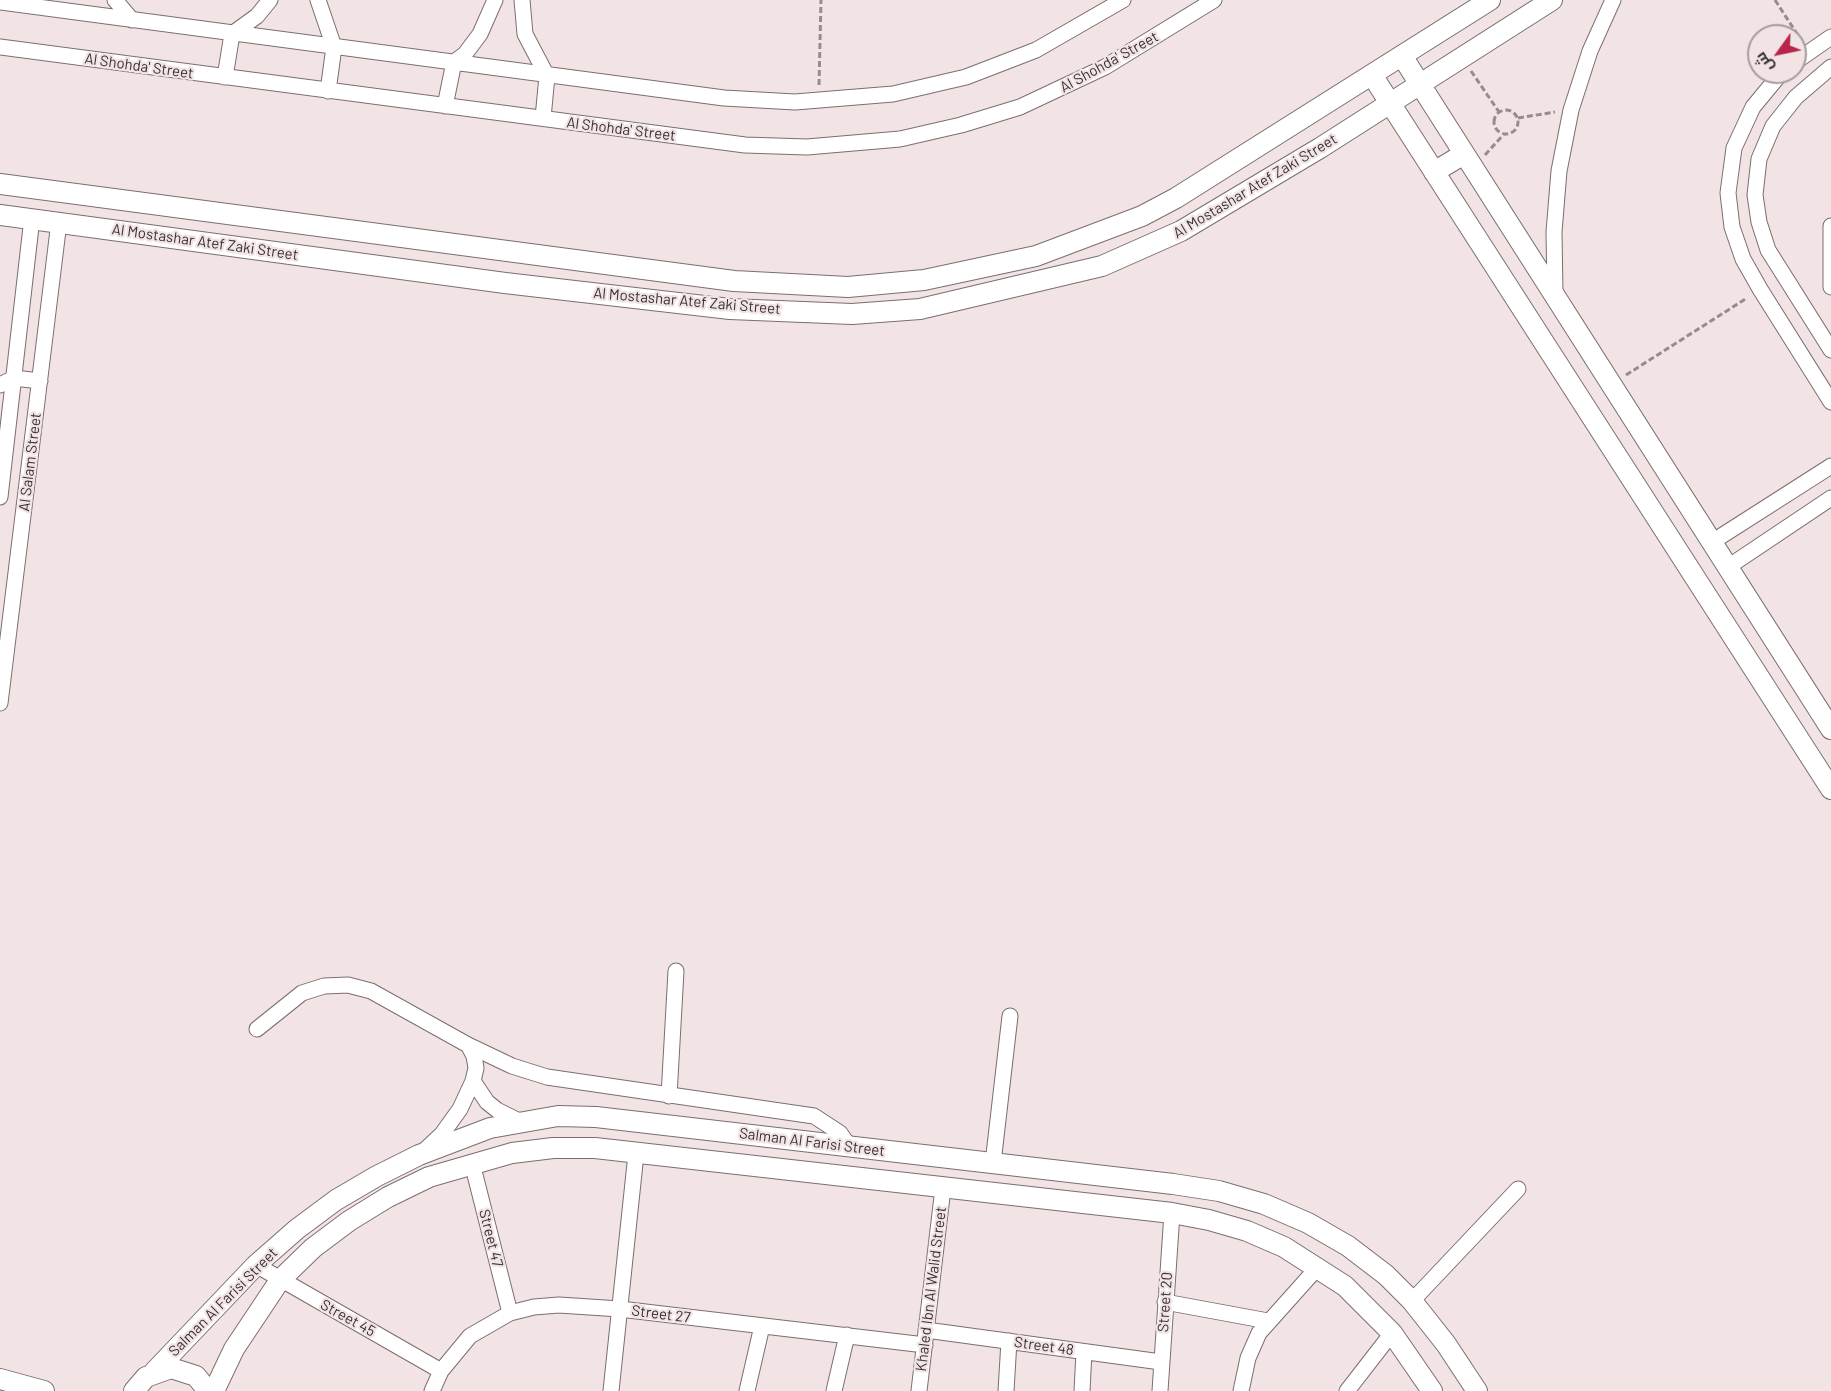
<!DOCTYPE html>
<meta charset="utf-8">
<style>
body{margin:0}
#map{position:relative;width:1831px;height:1391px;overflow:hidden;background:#f2e4e5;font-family:Barlow,Cairo,sans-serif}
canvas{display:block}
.north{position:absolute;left:1747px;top:24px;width:60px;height:60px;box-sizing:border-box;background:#f2e4e5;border:2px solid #a79c9d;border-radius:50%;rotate:237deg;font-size:16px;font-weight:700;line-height:24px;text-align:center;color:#373132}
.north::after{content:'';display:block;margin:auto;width:21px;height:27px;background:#b7264a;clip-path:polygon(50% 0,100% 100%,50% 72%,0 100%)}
</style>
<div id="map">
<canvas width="1831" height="1391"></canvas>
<div class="north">ش</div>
</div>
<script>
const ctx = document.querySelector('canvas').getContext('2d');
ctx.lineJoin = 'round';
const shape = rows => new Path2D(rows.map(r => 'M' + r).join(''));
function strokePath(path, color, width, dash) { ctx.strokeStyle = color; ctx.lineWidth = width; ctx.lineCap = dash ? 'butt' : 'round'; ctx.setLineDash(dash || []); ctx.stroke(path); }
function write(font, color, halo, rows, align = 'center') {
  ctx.font = font + ' Barlow,sans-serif'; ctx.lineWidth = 4.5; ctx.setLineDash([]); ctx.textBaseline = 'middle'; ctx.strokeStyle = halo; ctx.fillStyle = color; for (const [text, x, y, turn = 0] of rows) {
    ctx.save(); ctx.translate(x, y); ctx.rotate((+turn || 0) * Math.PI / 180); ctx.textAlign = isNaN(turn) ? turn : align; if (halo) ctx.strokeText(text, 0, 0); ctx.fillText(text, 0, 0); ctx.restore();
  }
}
const path = shape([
 [1775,0,1801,40],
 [1471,71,1499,112],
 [819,85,821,0],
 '1494 122a12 12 0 1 1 24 0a12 12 0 1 1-24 0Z',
 [1518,118,1555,112],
 [1485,155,1504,134],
 [1626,375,1747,298]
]);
const minor = shape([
 [115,0,132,20],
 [318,0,334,47,328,91],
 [522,0,525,34,547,76,543,118],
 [0,2,724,98,795,102,893,94,966,77,1036,50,1123,0],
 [0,47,745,145,807,147,900,139,961,125,1020,107,1105,67,1214,0],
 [1795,62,1831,37],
 [1831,67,1796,97,1773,126,1759,159,1755,195,1759,222,1768,250,1831,350],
 [1782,72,1753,107,1734,148,1728,193,1732,227,1743,259,1760,289,1831,402],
 [225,77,232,34,257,16,270,0],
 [445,106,454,62,465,54,480,34,495,0],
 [1831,226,1831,287],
 [1555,294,1554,232,1559,171,1571,110,1590,51,1613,0],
 [0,385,14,378,40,381],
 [0,497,32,218],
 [1712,542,1831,466],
 [1728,567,1831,498],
 [0,703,59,222],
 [257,1029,302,993,324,986,348,985,371,991,468,1045,474,1056,476,1068,473,1081,460,1109,442,1134,425,1150],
 [468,1045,512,1066,547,1077,814,1116,840,1133,849,1146],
 [473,1081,487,1102,497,1110,519,1121],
 [669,1096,676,971],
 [472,1163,510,1313],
 [993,1163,1010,1016],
 [256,1265,441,1371],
 [1412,1301,1518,1189],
 [1165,1302,1268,1321],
 [926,1330,1161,1362],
 [432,1391,441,1371,470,1336,510,1313,534,1307,559,1305,620,1309,925,1345],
 [611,1391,636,1154],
 [747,1391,762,1326],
 [834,1391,847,1335],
 [919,1391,943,1188],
 [1006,1391,1009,1341],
 [1082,1391,1084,1352],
 [1160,1391,1172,1213],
 [1241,1391,1248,1358,1259,1333,1318,1267],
 [1347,1391,1392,1333]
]);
const tertiary = shape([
 [1402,56,1831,729],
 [1372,75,1831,789],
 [1434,172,1464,154],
 [0,184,734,281,848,287,924,280,1036,256,1142,216,1176,198,1490,0],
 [0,215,505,283,730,309,852,314,920,309,1102,266,1181,231,1320,148,1552,0],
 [154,1372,256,1265,297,1229,336,1200,377,1176,419,1155,490,1128,558,1116,596,1117,1173,1184,1219,1191,1264,1204,1308,1223,1348,1246,1386,1275,1412,1301,1446,1344,1477,1391],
 [0,1379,44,1391],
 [134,1391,146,1377,171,1368,196,1376,208,1391],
 [214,1391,234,1349,280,1280,313,1248,349,1221,388,1197,429,1177,512,1153,553,1148,595,1148,1172,1213,1209,1220,1247,1231,1284,1247,1345,1286,1392,1333,1432,1391]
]);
const streetNames = [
 ["Al Shohda' Street",1109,62,-29],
 ["Al Shohda' Street",139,66,8],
 ["Al Shohda' Street",621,129,7],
 ["Al Mostashar Atef Zaki Street",1255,186,-31],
 ["Al Mostashar Atef Zaki Street",205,242,8],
 ["Al Mostashar Atef Zaki Street",687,301,5],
 ["Al Salam Street",30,462,-83],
 ["Salman Al Farisi Street",812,1142,7],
 ["Street 47",491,1238,76],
 ["Khaled Ibn Al Walid Street",931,1289,-83],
 ["Salman Al Farisi Street",223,1302,-45],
 ["Street 20",1165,1302,-86],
 ["Street 27",661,1314,7],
 ["Street 45",348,1318,29],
 ["Street 48",1044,1346,8]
];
strokePath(minor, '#7b6e6f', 17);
strokePath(tertiary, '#7b6e6f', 22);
strokePath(path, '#978c8d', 3, [6, 3]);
strokePath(minor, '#fff', 15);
strokePath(tertiary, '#fff', 20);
write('15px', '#373132', '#f2e4e5', streetNames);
</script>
